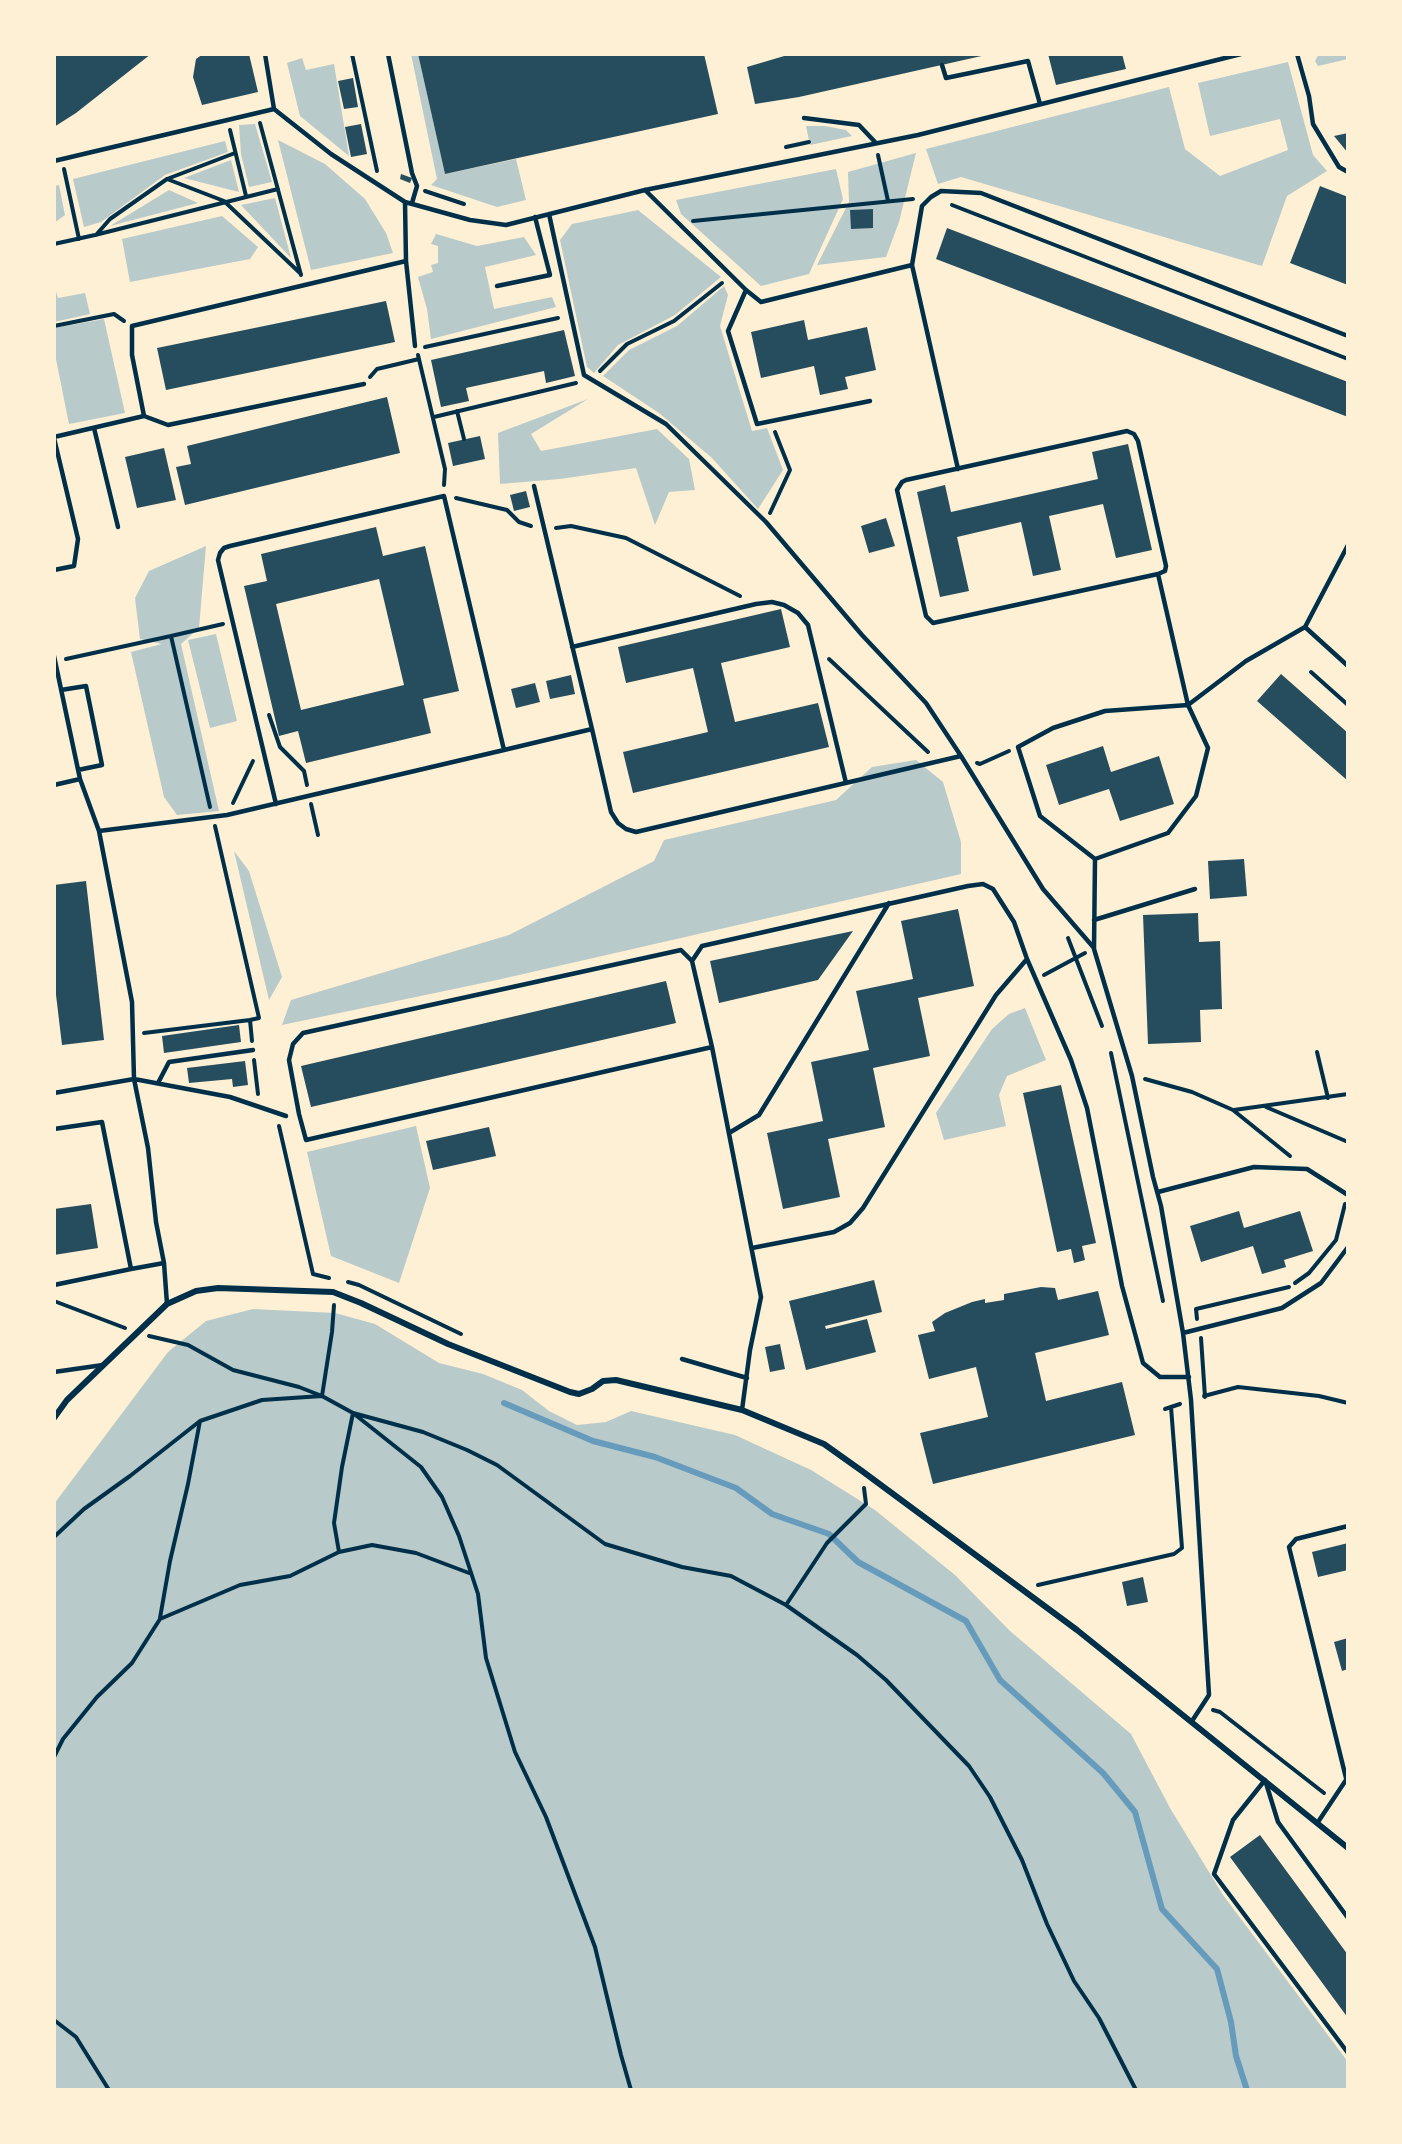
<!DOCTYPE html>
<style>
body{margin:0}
#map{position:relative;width:1402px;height:2144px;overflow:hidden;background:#fdf0d5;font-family:"Roboto Condensed",sans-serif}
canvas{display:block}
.frame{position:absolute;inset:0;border:56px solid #fdf0d5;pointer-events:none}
</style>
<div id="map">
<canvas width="1402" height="2144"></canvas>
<div class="frame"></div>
</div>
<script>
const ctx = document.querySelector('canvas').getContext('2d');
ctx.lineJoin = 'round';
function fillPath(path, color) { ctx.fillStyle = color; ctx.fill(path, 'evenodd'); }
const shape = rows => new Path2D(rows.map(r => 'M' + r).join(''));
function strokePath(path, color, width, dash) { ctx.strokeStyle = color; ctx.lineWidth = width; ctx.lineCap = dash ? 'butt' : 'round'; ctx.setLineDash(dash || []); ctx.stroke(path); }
const green = shape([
 [411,54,418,54,445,174,516,159,526,200,497,207,431,185,437,179],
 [1319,54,1348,54,1348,59,1318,66,1315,61],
 [302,58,306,70,334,64,349,156,300,116,287,63],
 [1288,62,1313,155,1327,171,1287,196,1262,266,961,177,938,184,926,149,1169,87,1185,149,1220,176,1288,150,1280,119,1210,136,1198,83],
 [255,124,272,182,249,187,241,154,239,125],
 [806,126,825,126,846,130,852,136,810,145],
 [278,140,325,164,365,199,386,233,393,253,311,270],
 [225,141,228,152,165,175,101,222,84,227,73,179],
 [916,153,899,222,886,257,817,265,849,202,848,172],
 [231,160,239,192,184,178],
 [836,169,843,199,809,274,761,286,681,214,676,200],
 [59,185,65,215,54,223,54,186],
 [169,190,198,203,110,226],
 [275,198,291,258,241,205],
 [638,210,721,277,675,315,618,345,594,373,587,367,560,240,572,224],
 [222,216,258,247,250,259,130,282,122,239],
 [436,234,477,246,524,237,536,255,485,267,494,309,552,297,556,307,431,339,427,309,418,277,433,272,431,265,438,263,438,246,431,244],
 [54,285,58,298,85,293,90,314,54,322],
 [724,286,728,295,720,326,752,431,767,428,783,470,758,509,712,458,659,413,603,376,629,350,677,326],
 [104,319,125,413,69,424,54,349,54,328],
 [588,399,531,434,541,451,657,429,689,459,695,490,669,492,655,525,636,468,560,479,500,484,498,433],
 [206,546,199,628,181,644,219,811,177,815,164,797,131,652,162,644,140,639,135,598,149,571],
 [216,634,237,721,210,728,188,640],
 [916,760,943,782,961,842,961,874,497,980,282,1025,291,1000,509,935,654,861,664,840,836,800,872,767],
 [234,851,249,871,282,977,269,1000],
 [1025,1008,1046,1060,1007,1076,999,1095,1006,1126,944,1140,936,1113,992,1029,1009,1014],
 [416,1126,430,1188,399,1283,331,1256,307,1152],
 [253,1309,335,1313,375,1324,439,1363,483,1374,522,1390,549,1411,577,1425,606,1422,631,1411,735,1435,811,1470,875,1510,955,1575,1010,1631,1131,1734,1170,1808,1223,1895,1348,2062,1348,2090,54,2090,54,1504,168,1352,206,1321]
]);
const stream = shape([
 [504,1403,593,1441,655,1457,736,1488,772,1514,829,1534,858,1562,966,1621,1000,1680,1103,1773,1135,1812,1162,1909,1217,1969,1231,2022,1236,2056,1247,2090]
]);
const building = shape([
 [54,54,151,54,76,113,54,127],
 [203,54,249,54,258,92,202,105,193,77,196,59],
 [418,54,704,54,718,114,445,174],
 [791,54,986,54,986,55,799,97,755,104,747,67],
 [1048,54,1122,54,1126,69,1056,85],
 [353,78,358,107,344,109,338,81],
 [361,124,367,154,351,157,345,127],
 [1348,133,1348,153,1334,136],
 [401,174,412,178,410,183,400,179],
 [1320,186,1348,197,1348,285,1290,263],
 [873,209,873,228,851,229,850,210],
 [947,228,1348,382,1348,417,936,259],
 [386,301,395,342,166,390,157,348],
 [804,320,808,340,867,327,876,370,845,377,848,389,820,395,814,366,761,378,751,332],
 [564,330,575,376,546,383,544,371,466,388,469,401,441,407,431,360],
 [387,397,400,453,185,505,176,467,191,464,187,446],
 [480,436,485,459,453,466,448,443],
 [1128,444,1152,550,1116,558,1103,504,1049,516,1061,570,1033,576,1021,522,957,537,969,591,940,597,917,492,945,485,951,512,1098,479,1092,452],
 [164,448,176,500,137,508,125,457],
 [526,491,530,507,514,511,510,495],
 [886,518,895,546,869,553,861,526],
 [376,527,383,556,425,546,459,691,423,699,431,733,306,763,298,731,279,736,244,586,267,581,261,554],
 [379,579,404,685,301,710,276,604],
 [781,609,790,647,721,663,735,722,818,703,829,747,633,793,623,752,708,732,693,668,626,683,618,647],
 [1281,674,1348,733,1348,781,1257,701],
 [571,675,575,694,550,699,546,681],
 [535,683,540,702,516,708,511,689],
 [1103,746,1111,772,1159,756,1174,804,1120,821,1109,789,1059,805,1046,765],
 [1244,859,1247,896,1210,899,1208,861],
 [86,881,104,1040,62,1045,54,978,54,885],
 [958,909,974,986,918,998,930,1056,873,1068,885,1127,828,1139,840,1197,783,1209,767,1133,823,1121,811,1062,869,1050,856,991,913,979,901,921],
 [1198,913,1199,942,1220,941,1222,1009,1200,1010,1201,1042,1148,1044,1143,915],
 [853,931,818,980,719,1003,710,961],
 [666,981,676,1023,311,1107,301,1066],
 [239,1025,241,1042,164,1053,162,1036],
 [245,1061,248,1085,233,1087,232,1079,189,1083,187,1068],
 [1061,1085,1096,1243,1082,1246,1085,1260,1074,1263,1071,1249,1057,1252,1023,1093],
 [489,1127,496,1156,433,1170,426,1141],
 [91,1204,98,1248,54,1255,54,1209],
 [1239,1211,1244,1228,1300,1211,1313,1251,1284,1260,1286,1267,1262,1274,1253,1246,1201,1262,1190,1226],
 [874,1280,882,1312,825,1326,826,1329,867,1319,876,1352,806,1370,789,1301],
 [1041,1287,1055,1288,1058,1300,1098,1291,1109,1335,1035,1353,1046,1401,1122,1382,1135,1435,933,1484,920,1433,988,1417,976,1367,929,1379,918,1335,935,1331,932,1322,945,1313,972,1302,985,1299,985,1303,1004,1300,1004,1294],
 [780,1344,785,1369,770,1372,765,1347],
 [1348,1543,1348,1570,1318,1577,1312,1552],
 [1143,1577,1148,1602,1127,1606,1122,1582],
 [1348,1638,1348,1669,1342,1671,1334,1642],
 [1260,1835,1348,1955,1348,2018,1230,1857]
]);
const path = shape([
 [352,54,377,171],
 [260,123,301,275],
 [230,130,246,196],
 [786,147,809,142],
 [878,155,888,201],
 [64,169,79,239],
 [167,179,224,201,301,274],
 [425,191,464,204],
 [952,205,1348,359],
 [693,221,913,199],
 [96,235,110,219,167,179,235,153],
 [54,244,95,235,278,189],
 [54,326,114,314,124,321],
 [425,347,558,318],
 [418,355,445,469,444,485],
 [600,371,627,344,674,321,722,283],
 [370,377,377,369,419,359],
 [457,411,464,439],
 [434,417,576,383],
 [456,498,507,510,519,522,531,526],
 [770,513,790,470,775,432],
 [556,528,571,526,626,538,740,596],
 [171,636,223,624],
 [66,659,171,636,210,807],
 [829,659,928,752],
 [1311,672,1348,705],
 [269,715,280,747,304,771,307,785],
 [977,763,980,764,1009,751],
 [233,803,253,761],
 [311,804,318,835],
 [215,826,259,1018,250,1020,252,1041],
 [1068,938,1102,1026],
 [1044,975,1085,953],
 [144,1033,250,1020],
 [1317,1052,1328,1098],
 [1111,1053,1163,1301],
 [254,1060,258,1094],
 [1145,1079,1192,1092,1233,1110,1290,1156],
 [1266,1107,1348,1142],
 [1234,1110,1348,1094],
 [279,1126,313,1274],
 [313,1274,329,1278],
 [348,1282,359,1285,461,1334],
 [1295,1283,1309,1273,1336,1240,1345,1204],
 [54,1301,125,1328],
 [1197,1319,1196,1309,1289,1287],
 [149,1336,188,1345,233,1370,299,1387,322,1396,353,1413,421,1467,442,1497,459,1536,478,1594,486,1658,515,1752,546,1817,595,1947,621,2055,631,2090],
 [1201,1338,1205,1397],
 [1204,1396,1238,1387,1319,1396,1348,1403],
 [1165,1409,1180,1404],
 [54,1537,84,1509,130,1476,200,1421,262,1400,322,1396,332,1332,334,1305],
 [339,1552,334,1523,342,1467,353,1413,423,1432,467,1450,497,1465,605,1544,682,1567,731,1576,786,1605,857,1655,886,1680,969,1766,990,1797,1022,1860,1047,1924,1074,1981,1099,2018,1136,2090],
 [1038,1585,1174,1554,1182,1548,1171,1407],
 [786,1605,827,1543,866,1504,864,1488],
 [160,1618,170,1561,188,1484,200,1421],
 [1213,1710,1220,1712,1324,1793],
 [54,1757,63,1739,97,1697,132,1663,160,1619,240,1585,290,1576,339,1552,372,1545,416,1553,469,1573],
 [54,2020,76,2037,109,2090]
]);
const service = shape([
 [265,54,274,109,331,154,405,202,470,220,506,225,645,190,918,135,1241,54],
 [388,54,412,173,417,186,412,203],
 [1297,54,1309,96,1313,124,1339,167,1348,172],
 [942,65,946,78,1028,61,1040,104],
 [804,118,859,125,875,142],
 [54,161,274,109],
 [645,190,746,290,761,302,912,265,922,206,931,197,941,191,981,193,1348,336],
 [405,202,406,261,415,346],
 [549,214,584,375,666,424,766,522,862,635,926,703,961,756,1043,889,1094,948],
 [912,265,958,469],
 [497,286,550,275,535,217],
 [746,290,728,331,757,424,870,401],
 [144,416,132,355,132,326,406,261],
 [94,428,118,527],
 [54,437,144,416,168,425,364,384],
 [54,438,78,539,74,566,54,570],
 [534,486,592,729],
 [1305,627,1348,545],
 [572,647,756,604,772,602,784,605,798,613,808,625,846,783],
 [54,656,80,779,99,831,132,1002,134,1079,230,1097,286,1116],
 [61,690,86,686,102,765,78,770],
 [54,785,80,779],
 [276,804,218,560,220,553,224,548,230,546,444,496,504,750,592,729,611,812,618,823,626,829,636,832,961,756],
 [99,831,227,815,504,750],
 [1095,859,1168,833,1196,796,1208,748,1188,705,1158,574,933,623,926,616,897,490,902,482,906,480,1127,431,1134,434,1138,441,1166,566,1165,571,1158,574],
 [1094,920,1195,889],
 [1027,959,1071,1060,1087,1108,1122,1286,1143,1363,1160,1377,1189,1377],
 [692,961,702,946,968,886,983,884,993,889,1014,922,1027,959,996,995,863,1208,850,1223,834,1232,752,1248],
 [712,1047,306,1140,299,1114,289,1060,293,1044,303,1033,681,950,692,961,712,1047,761,1297,750,1350,742,1410],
 [158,1083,169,1062,253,1050],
 [54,1093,134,1079,148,1148,156,1222,164,1263,167,1304],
 [54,1129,102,1122,131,1269,54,1285],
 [729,1133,759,1115,889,903],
 [1158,1192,1254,1167,1307,1169,1348,1195],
 [131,1269,164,1263],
 [1183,1333,1282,1308,1321,1283,1348,1247],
 [682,1359,747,1378],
 [54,1372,103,1365],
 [1192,1721,1209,1695,1191,1400,1183,1333,1161,1206,1153,1177,1132,1076,1094,949,1095,859,1040,816,1018,747,1053,728,1105,711,1188,705,1246,661,1305,627,1348,666],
 [1346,1778,1289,1547,1296,1539,1348,1526],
 [1265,1780,1233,1820,1214,1874,1348,2053],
 [1266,1783,1278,1822,1348,1918],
 [1318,1822,1348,1777]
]);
const minor = shape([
 [54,1418,67,1400,167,1304,196,1291,218,1288,333,1292,361,1303,448,1344,570,1392,579,1394,592,1389,603,1381,616,1380,742,1410,824,1444,862,1471,1077,1630,1348,1848]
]);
fillPath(green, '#b9caca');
strokePath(stream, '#669bbc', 6);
fillPath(building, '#264d5e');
strokePath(path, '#003049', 4);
strokePath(service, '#003049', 4.5);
strokePath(minor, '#003049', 6);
</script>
